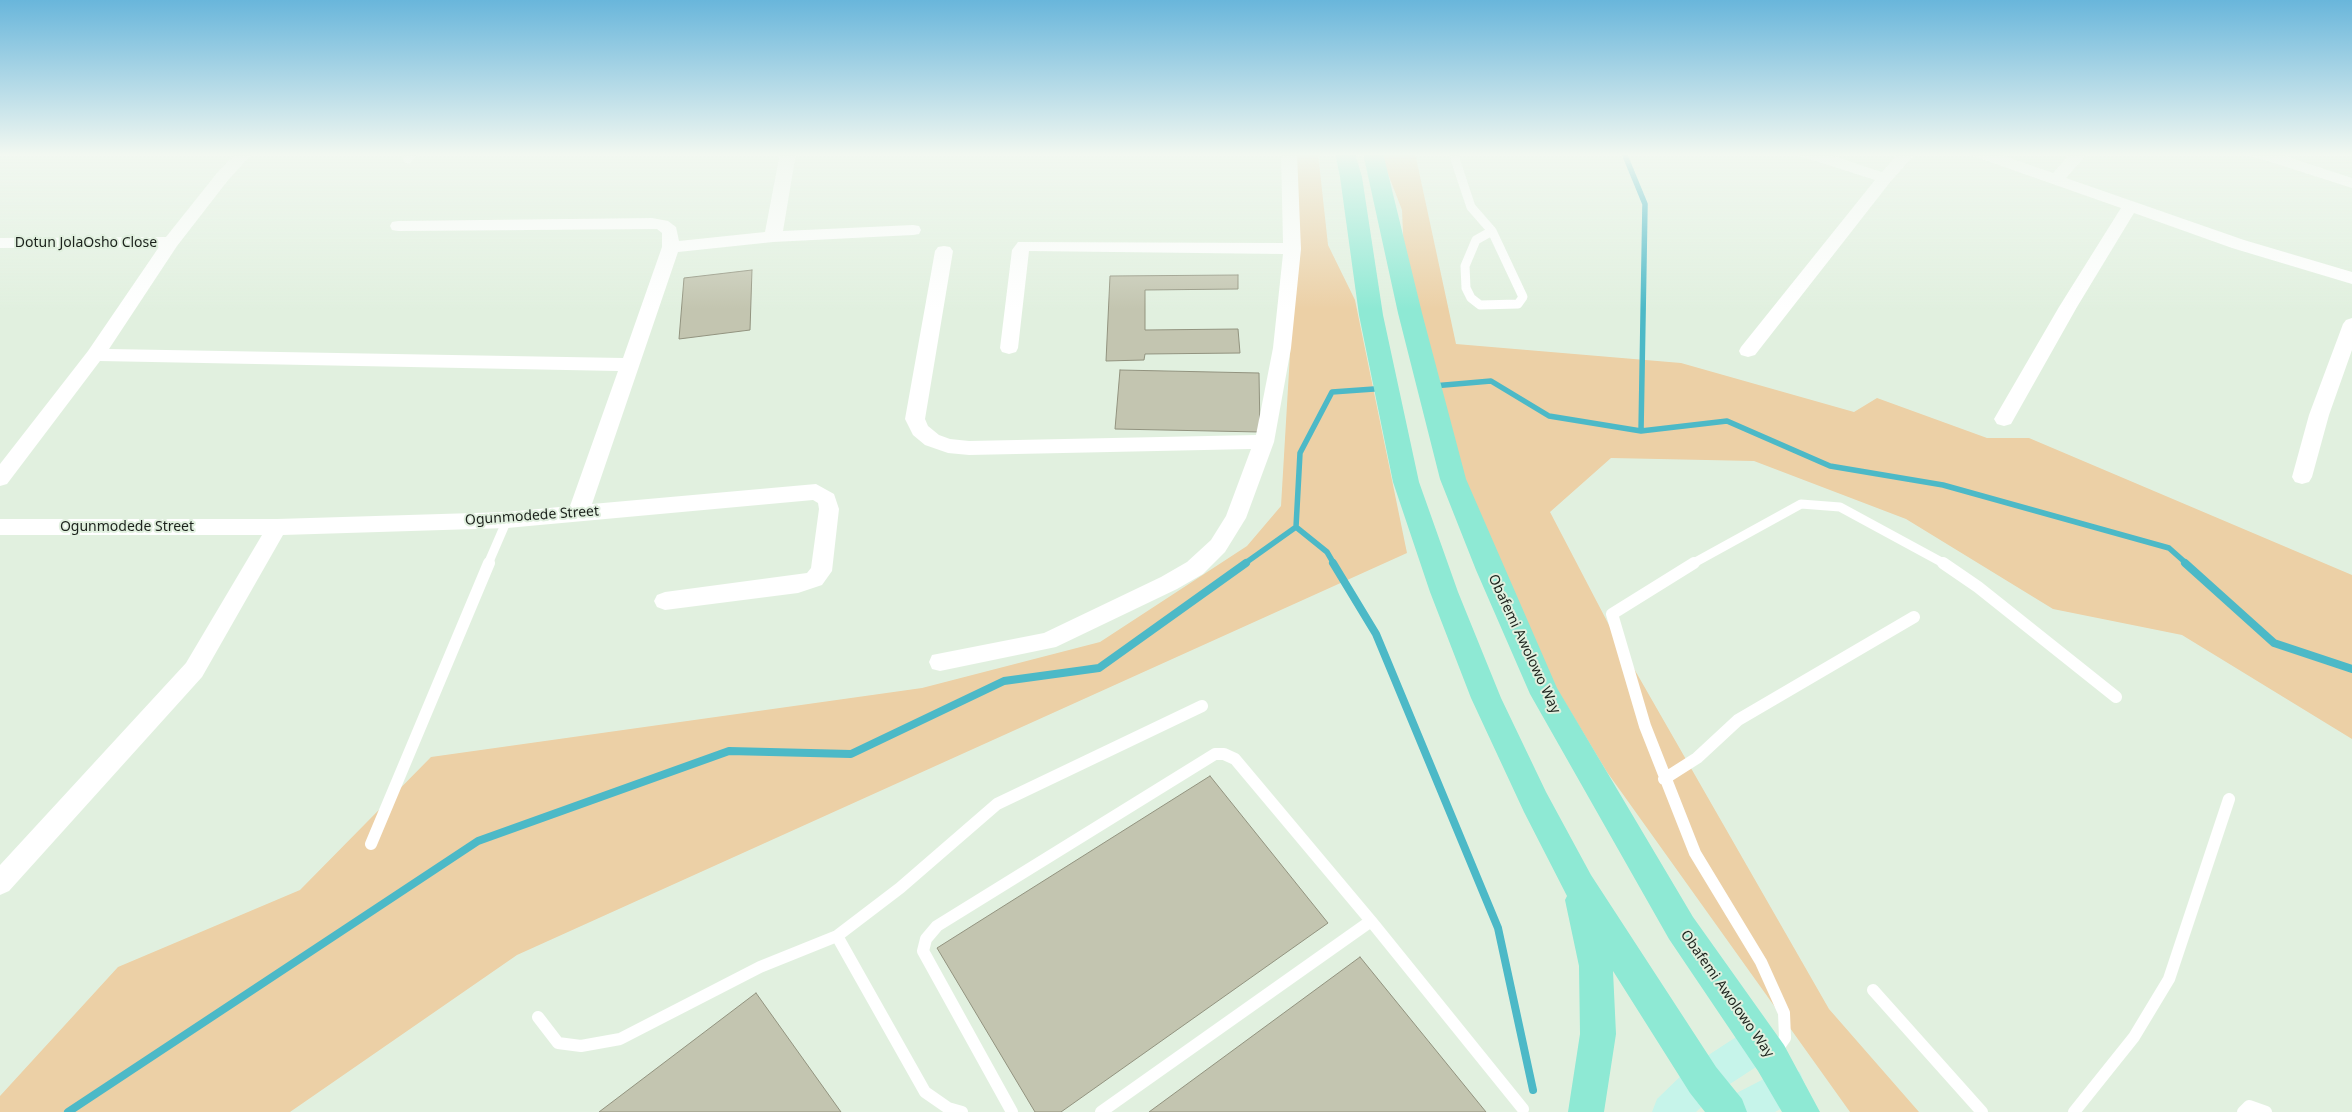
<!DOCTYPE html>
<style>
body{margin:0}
canvas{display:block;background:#e1f0df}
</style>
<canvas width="2352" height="1112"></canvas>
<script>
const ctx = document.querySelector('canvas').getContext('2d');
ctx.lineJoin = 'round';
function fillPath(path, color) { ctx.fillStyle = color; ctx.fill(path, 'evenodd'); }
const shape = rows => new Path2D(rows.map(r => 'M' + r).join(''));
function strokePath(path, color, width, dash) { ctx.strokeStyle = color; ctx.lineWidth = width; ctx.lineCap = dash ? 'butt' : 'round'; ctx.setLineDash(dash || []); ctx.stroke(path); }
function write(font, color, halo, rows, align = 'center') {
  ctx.font = font + ' "Noto Sans",sans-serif'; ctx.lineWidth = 4; ctx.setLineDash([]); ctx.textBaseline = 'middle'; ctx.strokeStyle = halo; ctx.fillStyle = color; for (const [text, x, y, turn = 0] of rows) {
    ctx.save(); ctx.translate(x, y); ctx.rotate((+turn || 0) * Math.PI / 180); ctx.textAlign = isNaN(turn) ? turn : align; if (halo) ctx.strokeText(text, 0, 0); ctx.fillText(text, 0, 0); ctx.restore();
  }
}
const green = shape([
 [1296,153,1318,153,1328,245,1355,300,1407,553,517,955,290,1112,0,1112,0,1096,118,967,300,890,431,757,922,688,1100,642,1247,546,1281,506,1297,236],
 [1380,153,1415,153,1456,344,1681,363,1854,412,1877,398,1987,438,2029,438,2352,575,2352,739,2182,635,2053,609,1906,519,1754,461,1611,458,1550,512,1609,625,1829,1009,1919,1112,1850,1112,1607,772,1510,611,1462,477,1404,255,1402,210]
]);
const streamFar1 = shape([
 [1624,153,1645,204,1641,431],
 [1433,386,1491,381,1549,416,1641,431,1727,421,1830,466,1943,485,2169,548,2187,564],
 [1296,527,1327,552,1334,564],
 [1296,527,1300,453,1332,392,1374,389],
 [1244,564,1296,527]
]);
const stream = shape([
 [1333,563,1376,634,1498,928,1533,1090],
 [2185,563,2274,643,2352,669],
 [68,1112,478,841,729,751,851,754,1004,681,1099,668,1246,563]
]);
const building = shape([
 [752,270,750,330,679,339,684,278,752,270],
 [1238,275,1238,289,1145,290,1145,330,1238,329,1240,353,1145,354,1144,360,1106,361,1110,276,1238,275],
 [1120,370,1259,373,1260,432,1115,429,1120,370],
 [1210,776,1328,923,1061,1112,1035,1112,937,948,1210,776],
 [1360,957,1486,1112,1149,1112,1360,957],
 [756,993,841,1112,599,1112,756,993]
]);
const serviceFar1 = shape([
 [1453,153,1471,207,1492,231],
 [408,159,412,153],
 [1492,231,1523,297,1518,304,1480,305,1471,298,1466,288,1465,266,1476,240,1492,231],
 [488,564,507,520],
 [1692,564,1801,504,1840,507,1945,564]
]);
const service = shape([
 [1694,563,1612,614,1645,726,1695,853,1761,962,1784,1013,1785,1038,1775,1052],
 [1943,563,1978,587,2116,697],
 [1664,779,1697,758,1738,720,1914,617],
 [371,844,489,563],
 [837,936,900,888,997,804,1202,706],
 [1873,990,1982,1112],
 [538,1017,558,1043,581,1046,620,1039,760,967,837,936,925,1092,948,1108,962,1112],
 [1012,1112,923,951,926,939,937,926,1215,754,1224,754,1235,759,1371,921],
 [1101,1112,1371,921,1523,1109],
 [2074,1112,2134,1037,2169,979,2229,799],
 [2243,1112,2249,1106,2266,1112]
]);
const minor = shape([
 [236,153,253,153,229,179,177,246,109,349,623,358,662,247,662,233,657,229,398,231,392,230,390,226,392,222,398,221,652,218,668,221,676,227,679,241,765,232,780,153,796,153,783,231,913,225,919,226,921,230,919,234,913,235,773,242,678,252,592,504,816,484,834,494,839,509,832,571,822,585,798,593,665,610,657,607,654,601,657,595,665,592,807,573,811,568,819,509,818,503,813,500,507,528,283,535,202,677,9,891,0,895,0,865,186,663,262,535,0,535,0,519,277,519,507,512,570,506,618,371,100,361,7,484,0,486,0,464,88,351,159,247,0,248,0,238,166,237,217,173,236,153],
 [1281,153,1297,153,1301,249,1291,348,1274,442,1246,518,1225,552,1203,574,1177,589,1056,647,940,671,932,669,929,662,932,655,1044,633,1161,577,1187,562,1211,540,1226,516,1251,449,969,455,948,453,925,445,913,435,905,419,935,251,938,247,944,246,950,247,953,251,925,419,928,426,939,435,950,439,969,441,1256,435,1273,348,1283,254,1029,251,1018,348,1016,352,1009,354,1002,352,1000,348,1012,250,1018,242,1283,243,1281,153],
 [1798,153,1824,153,1882,172,1899,153,1916,153,1891,181,1755,355,1748,357,1741,355,1739,351,1741,347,1875,180,1800,156,1798,153],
 [1971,153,1996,153,2053,173,2071,153,2088,153,2066,178,2244,240,2352,272,2352,284,2232,248,2134,213,2077,307,2011,424,2004,426,1997,424,1994,419,2059,307,2121,208,1973,156,1971,153],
 [2250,153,2276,153,2352,178,2352,188,2252,156,2250,153],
 [2352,318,2352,350,2329,415,2312,477,2309,482,2302,484,2295,482,2292,477,2309,415,2343,324,2346,320,2352,318]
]);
const secondary = shape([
 [1760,1025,1773,1030,1778,1043,1773,1056,1716,1093,1696,1112,1652,1112,1657,1099,1690,1067,1747,1030,1760,1025],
 [1787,1067,1800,1072,1805,1085,1800,1098,1775,1112,1720,1112,1725,1099,1787,1067]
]);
const primary = shape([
 [1335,153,1355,153,1362,177,1383,315,1419,482,1458,592,1501,698,1546,792,1591,875,1716,1067,1742,1099,1747,1112,1705,1112,1690,1093,1613,971,1616,1034,1604,1112,1568,1112,1580,1034,1579,966,1565,900,1567,896,1524,812,1471,698,1430,592,1393,482,1359,315,1340,177,1335,153],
 [1363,153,1383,153,1422,313,1466,479,1557,688,1693,917,1784,1045,1820,1112,1782,1112,1758,1071,1669,939,1530,694,1476,570,1440,479,1398,313,1363,153]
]);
const streetNames = [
 ["Dotun JolaOsho Close",86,243],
 ["Ogunmodede Street",532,516,-4],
 ["Ogunmodede Street",127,527],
 ["Obafemi Awolowo Way",1524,644,65],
 ["Obafemi Awolowo Way",1727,994,55]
];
fillPath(green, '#ecd0a6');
strokePath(streamFar1, '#4cb9c7', 5.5);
strokePath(stream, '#4cb9c7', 8);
fillPath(building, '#c3c5b0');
strokePath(building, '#92937f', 1);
strokePath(serviceFar1, '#fff', 9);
strokePath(service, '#fff', 12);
fillPath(minor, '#fff');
fillPath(secondary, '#c6f4ea');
fillPath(primary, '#8ee9d4');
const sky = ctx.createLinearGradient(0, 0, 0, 309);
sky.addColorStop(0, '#69b6db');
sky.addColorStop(0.5, '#f2f8f1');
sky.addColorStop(1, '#f2f8f100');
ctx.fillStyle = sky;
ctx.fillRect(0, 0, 2352, 309);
write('14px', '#1c221c', '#e1f0df', streetNames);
</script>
